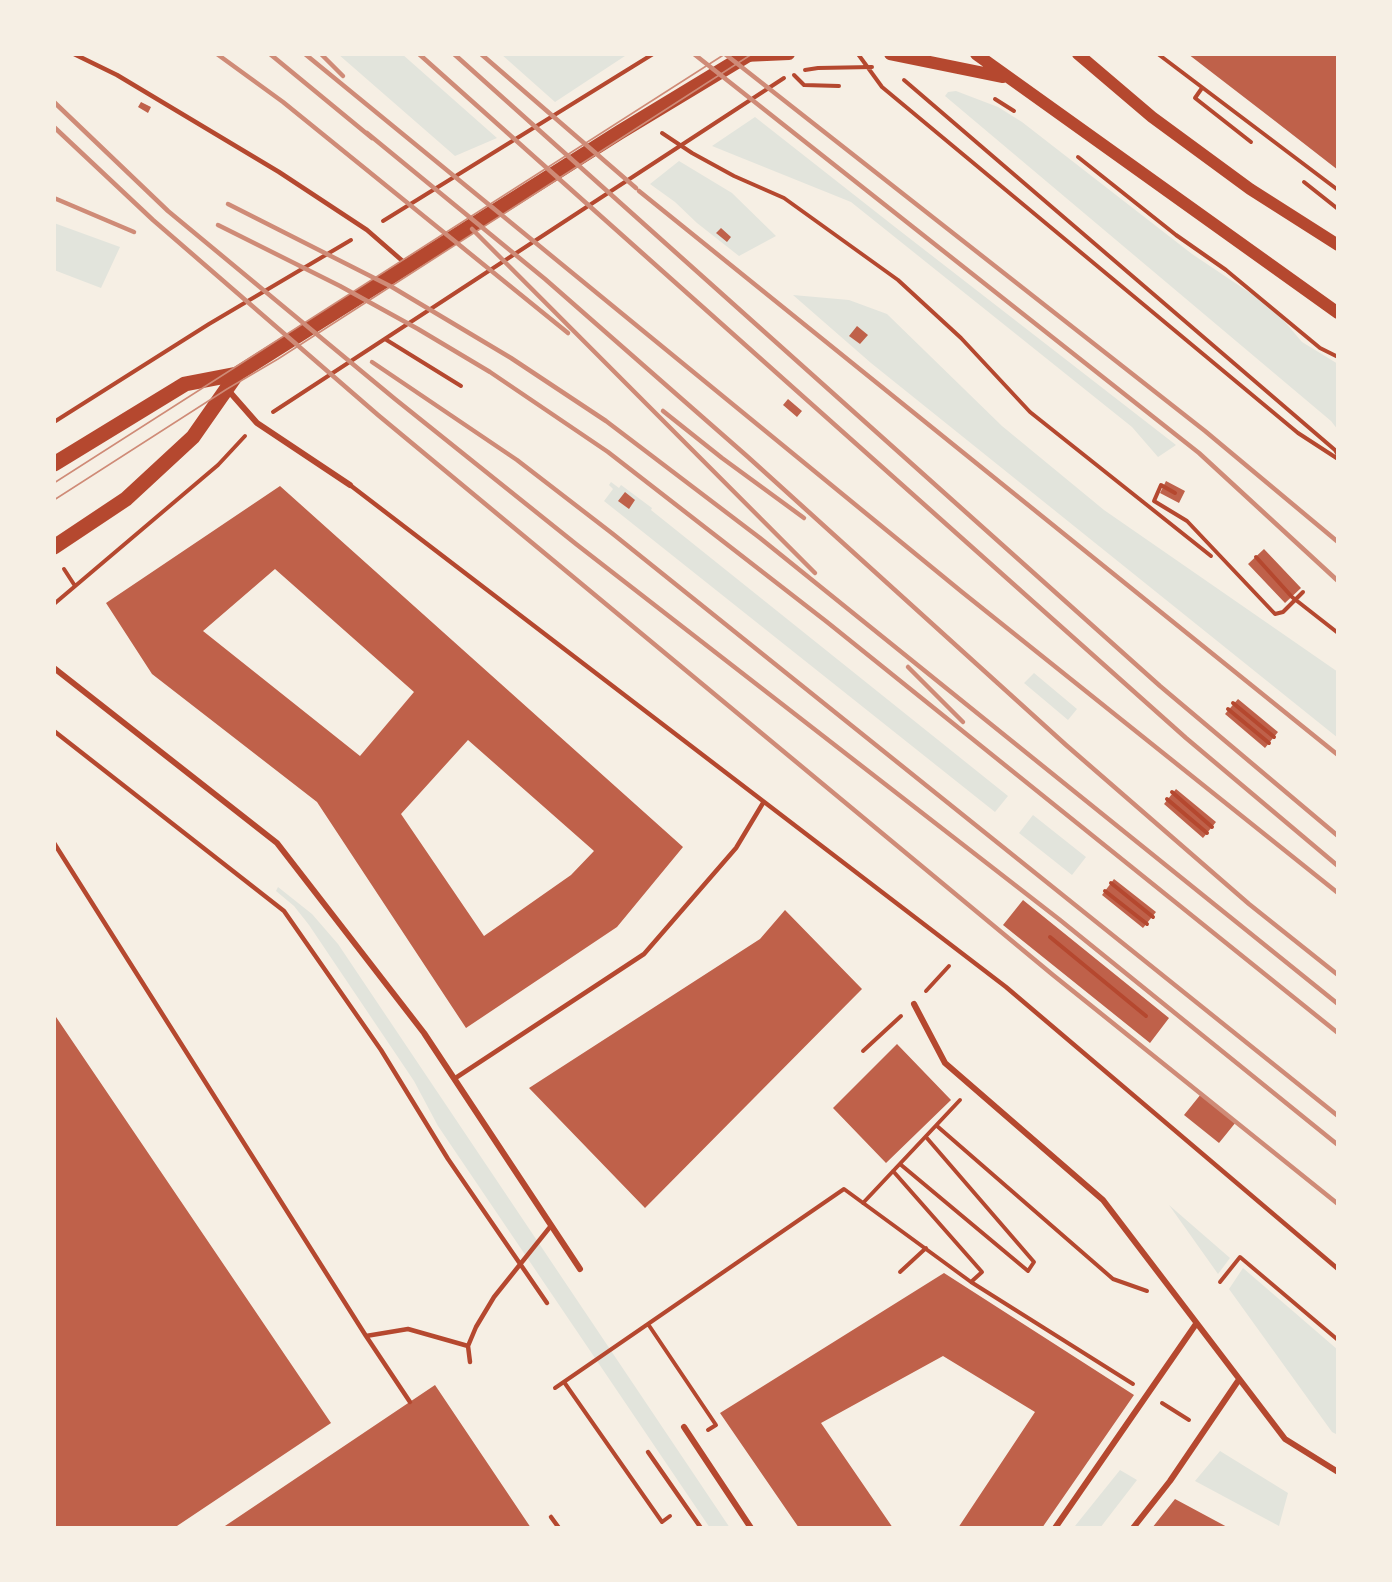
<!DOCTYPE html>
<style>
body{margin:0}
#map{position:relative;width:1392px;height:1582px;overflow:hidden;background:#f6efe4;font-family:"Noto Sans",sans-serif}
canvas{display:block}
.frame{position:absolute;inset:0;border:56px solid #f6efe4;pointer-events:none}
</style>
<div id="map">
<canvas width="1392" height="1582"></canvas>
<div class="frame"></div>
</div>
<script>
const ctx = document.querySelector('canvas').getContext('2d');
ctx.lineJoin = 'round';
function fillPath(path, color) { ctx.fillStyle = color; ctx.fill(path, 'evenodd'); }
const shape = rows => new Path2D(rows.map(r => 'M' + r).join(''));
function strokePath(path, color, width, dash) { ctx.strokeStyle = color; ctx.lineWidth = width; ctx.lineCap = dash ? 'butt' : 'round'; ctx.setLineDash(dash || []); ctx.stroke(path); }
const green = shape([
 [338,54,402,54,497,138,455,156],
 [501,54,628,54,555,102],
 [956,91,998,107,1022,122,1192,254,1274,309,1302,342,1338,364,1338,430,1331,421,945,96,948,92],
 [755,117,895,227,1176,445,1158,457,1132,427,851,202,712,146],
 [679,161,732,193,776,236,739,256,697,223,675,202,650,184],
 [54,223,120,247,101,288,54,270],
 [793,295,849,300,887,314,1002,426,1104,510,1338,672,1338,738,871,363],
 [611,482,619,488,621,485,652,508,651,510,1008,796,995,812,604,501,613,489,609,485],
 [1034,673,1077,709,1068,720,1024,683],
 [1033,815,1086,857,1072,875,1019,833],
 [278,887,312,914,338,944,730,1528,710,1528,438,1126,414,1081,309,925,294,906,276,891],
 [1169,1205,1230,1258,1218,1274],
 [1243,1268,1338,1350,1338,1435,1332,1432,1229,1289],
 [1220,1451,1288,1493,1279,1526,1195,1481],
 [1120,1470,1137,1480,1100,1528,1075,1526]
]);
const building = shape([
 [1188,54,1338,54,1338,170,1275,121],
 [141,102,151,107,148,113,138,107],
 [721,228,731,237,727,242,716,233],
 [857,326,868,335,860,344,849,336],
 [788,399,802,411,797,417,783,405],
 [1166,481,1185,491,1179,503,1160,493],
 [280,486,683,847,617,927,466,1028,317,802,152,674,106,603],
 [275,569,414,692,360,756,203,631],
 [468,740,594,851,571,875,484,936,401,814],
 [625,492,635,500,629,509,618,501],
 [1264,549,1301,588,1285,603,1248,564],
 [1238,699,1278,732,1265,748,1225,714],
 [1176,789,1216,822,1203,838,1164,804],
 [1114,879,1156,912,1143,928,1102,895],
 [1023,900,1169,1018,1150,1043,1003,925],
 [785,910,862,989,645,1208,529,1088,760,939],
 [54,1014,331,1423,174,1528,54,1528],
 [897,1044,951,1100,886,1163,833,1108],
 [1201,1094,1236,1122,1219,1143,1184,1115],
 [944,1273,1134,1395,1042,1528,958,1528,1035,1412,943,1356,821,1423,893,1528,799,1528,720,1413],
 [435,1385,531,1528,222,1528],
 [1175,1499,1229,1528,1152,1528]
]);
const path = shape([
 [858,54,882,87,1298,433,1338,459],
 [1158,54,1338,190],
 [805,70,818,68,872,67],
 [794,75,804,85,839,86],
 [904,80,1335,450,1338,455],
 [1202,88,1195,98,1251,142],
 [995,99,1014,111],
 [662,133,692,153,734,176,784,198,898,280,961,338,1030,412,1211,556],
 [1078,157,1176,235,1226,270,1320,348,1338,357],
 [1304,182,1338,209],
 [383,221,653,54],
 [385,339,461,386],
 [273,412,784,78],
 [54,422,209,324,351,240],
 [1175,493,1161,485,1154,501,1187,521,1275,614,1283,612,1303,592],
 [1256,557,1292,597,1338,633],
 [64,569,75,586],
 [54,604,218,465,245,436],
 [1233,703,1274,737],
 [1228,709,1269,743],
 [1172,792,1212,827],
 [1167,799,1207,833],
 [1111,883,1153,917],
 [1105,891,1147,924],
 [1050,937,1146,1016],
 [926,991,949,966],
 [863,1051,901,1016],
 [937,1126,1113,1279,1147,1291],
 [900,1164,1028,1271,1034,1262,926,1137],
 [893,1171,982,1272,971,1282],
 [863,1203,960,1100],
 [900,1272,926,1248],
 [1220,1282,1240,1257,1338,1340],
 [648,1324,716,1425,708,1430],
 [564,1382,662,1522,670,1516],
 [555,1388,844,1189,971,1282,1133,1384],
 [1162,1403,1189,1420]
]);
const service = shape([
 [74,54,117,75,279,172,367,230,406,264],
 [350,485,1006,987,1338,1269],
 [54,731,284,911,381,1050,448,1159,547,1303],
 [54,843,366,1336,408,1329,468,1346],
 [454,1079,644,954,736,848,763,803],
 [366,1336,410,1402],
 [470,1362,468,1346,476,1327,494,1297,550,1227],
 [648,1452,701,1528],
 [551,1517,559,1528]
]);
const minor = shape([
 [228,390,257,423,350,485],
 [54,668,277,843,424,1033,580,1269],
 [914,1004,945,1063,1103,1200,1285,1439,1338,1472],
 [684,1427,751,1528],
 [1055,1528,1196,1324],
 [1133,1528,1170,1481,1238,1381]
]);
const secondary = shape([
 [890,54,1003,77],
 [976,54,1338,313],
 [1078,54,1152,117,1250,189,1338,245],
 [744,56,789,54]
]);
const primary = shape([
 [54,464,185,384,237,374],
 [54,547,126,499,193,437,237,374,620,132,749,54]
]);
const tram = shape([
 [54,483,725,54],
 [54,500,227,389,278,359,752,54]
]);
const rail = shape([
 [217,54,283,102,568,333],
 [270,54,372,138],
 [305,54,962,592,1338,893],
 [321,54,343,76],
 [419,54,1186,738,1338,866],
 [454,54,1160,686,1338,836],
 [481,54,636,188],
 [694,54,1199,453,1338,581],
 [725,54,1205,431,1338,542],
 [54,102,168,211,395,399,576,544,1060,920,1338,1145],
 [54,127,153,220,378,415,1053,975,1338,1204],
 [367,133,545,279,748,457,1066,745,1249,904,1338,975],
 [639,191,1338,755],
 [54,198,134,232],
 [228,204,392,287,511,358,606,421,760,538,1338,1004],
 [218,225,340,286,418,329,490,372,608,452,827,622,1338,1033],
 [472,229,815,573],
 [372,362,517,460,613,534,1338,1116],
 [663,411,722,458,804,518],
 [908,667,963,722]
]);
fillPath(green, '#e2e4dc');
fillPath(building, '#bf614a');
strokePath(path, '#b5482f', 4);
strokePath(service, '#b5482f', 4.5);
strokePath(minor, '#b5482f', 6);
strokePath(secondary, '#b5482f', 12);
strokePath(primary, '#b5482f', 15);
strokePath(tram, '#cf8b77', 1.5);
strokePath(rail, '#cf8b77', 4.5);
</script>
